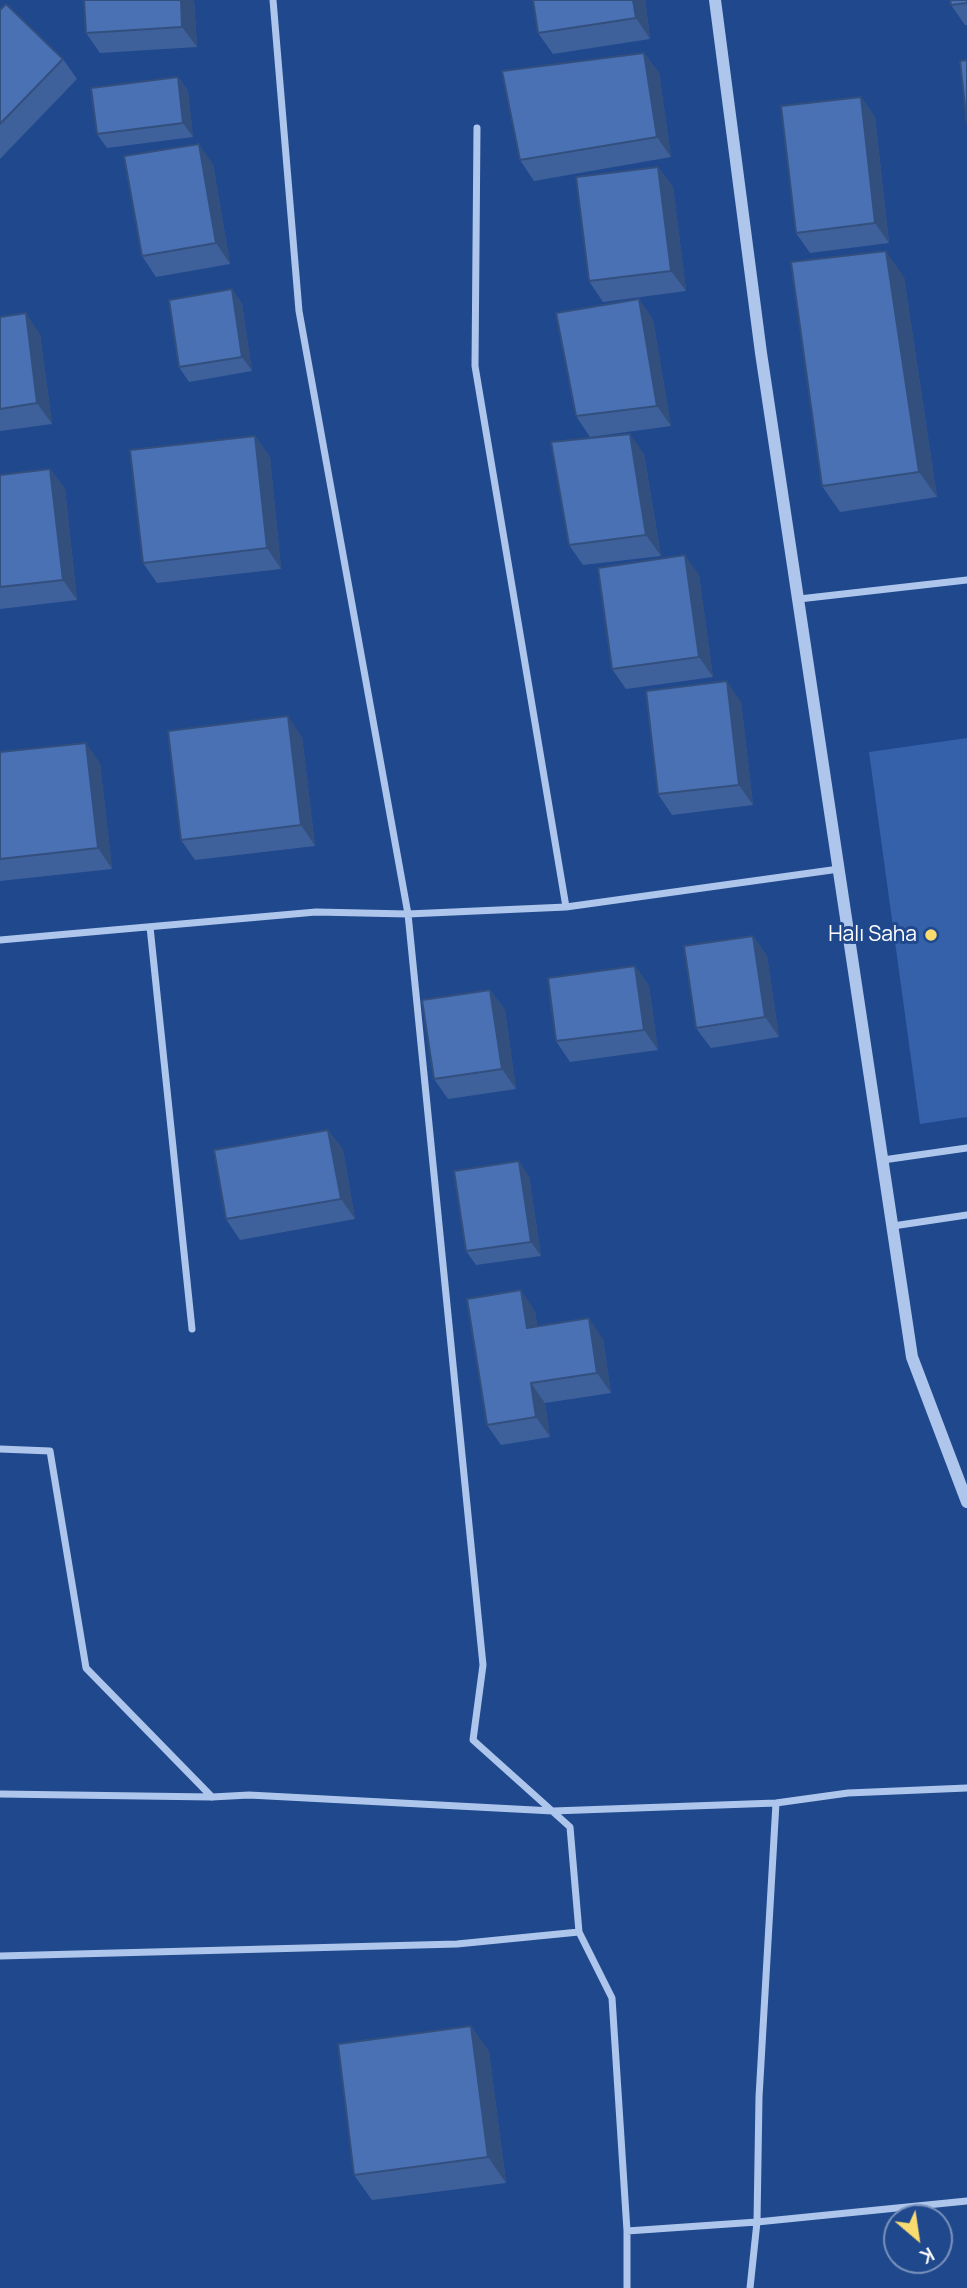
<!DOCTYPE html>
<meta charset="utf-8">
<style>
body{margin:0}
#map{position:relative;width:967px;height:2288px;overflow:hidden;background:#20488d;font-family:Manrope,sans-serif}
canvas{display:block}
.north{position:absolute;left:883px;top:2204px;width:70px;height:70px;box-sizing:border-box;background:#20488d;border:2px solid #7991bb;border-radius:50%;rotate:151deg;font-size:19px;font-weight:700;line-height:28px;text-align:center;color:#fff}
.north::after{content:'';display:block;margin:auto;width:24px;height:32px;background:#f9db6f;clip-path:polygon(50% 0,100% 100%,50% 72%,0 100%)}
</style>
<div id="map">
<canvas width="967" height="2288"></canvas>
<div class="north">K</div>
</div>
<script>
const ctx = document.querySelector('canvas').getContext('2d');
ctx.lineJoin = 'round';
function fillPath(path, color) { ctx.fillStyle = color; ctx.fill(path, 'evenodd'); }
const shape = rows => new Path2D(rows.map(r => 'M' + r).join(''));
function strokePath(path, color, width, dash) { ctx.strokeStyle = color; ctx.lineWidth = width; ctx.lineCap = dash ? 'butt' : 'round'; ctx.setLineDash(dash || []); ctx.stroke(path); }
function write(font, color, halo, rows, align = 'center') {
  ctx.font = font + ' Manrope,sans-serif'; ctx.lineWidth = 6; ctx.setLineDash([]); ctx.textBaseline = 'middle'; ctx.strokeStyle = halo; ctx.fillStyle = color; for (const [text, x, y, turn = 0] of rows) {
    ctx.save(); ctx.translate(x, y); ctx.rotate((+turn || 0) * Math.PI / 180); ctx.textAlign = isNaN(turn) ? turn : align; if (halo) ctx.strokeText(text, 0, 0); ctx.fillText(text, 0, 0); ctx.restore();
  }
}
const green = shape([
 [967,738,967,1117,920,1124,869,752]
]);
const minor = shape([
 [477,128,475,366,566,907],
 [799,599,967,580],
 [150,927,192,1329],
 [0,940,316,912,408,914,299,311,273,0],
 [883,1160,967,1148],
 [893,1226,967,1215],
 [0,1449,50,1451,86,1668,212,1797],
 [0,1794,212,1797,249,1795,553,1811,776,1803,848,1793,967,1788],
 [0,1956,457,1944,579,1932],
 [627,2231,757,2222,967,2201],
 [627,2288,627,2231,612,1998,579,1932,570,1827,473,1740,483,1665,408,914,566,907,839,869],
 [750,2288,757,2222,759,2097,776,1803]
]);
const tertiary = shape([
 [715,0,761,353,912,1357,967,1502]
]);
const wall = shape([
 [84,0,194,0,197,47,100,53,86,33],
 [645,0,650,39,553,54,538,33],
 [967,0,967,25,965,25,951,5],
 [0,10,63,59,77,79,0,159],
 [644,53,659,73,671,157,534,181,520,160],
 [178,77,188,91,193,137,107,148,97,134],
 [861,97,875,117,889,243,810,253,796,233],
 [213,164,230,264,156,277,142,256],
 [658,167,673,187,686,291,603,302,589,281],
 [904,277,937,497,840,512,822,486],
 [232,289,242,304,252,371,189,382,179,367],
 [639,299,653,320,671,426,590,437,576,416],
 [0,317,40,334,52,424,0,431],
 [255,436,270,457,281,569,157,583,143,563],
 [644,454,661,556,583,565,569,545],
 [50,469,65,489,77,600,0,609,0,475],
 [699,575,713,677,626,689,612,669],
 [741,702,753,805,672,815,658,794],
 [302,737,315,846,195,860,181,840],
 [0,752,100,763,112,869,0,881],
 [753,936,767,956,779,1037,711,1048,696,1028],
 [635,966,649,986,658,1050,570,1062,556,1041],
 [490,990,505,1010,516,1089,448,1099,434,1079],
 [328,1130,343,1150,355,1219,240,1240,226,1219],
 [529,1176,541,1256,476,1265,466,1251],
 [535,1311,537,1326,603,1339,611,1393,545,1403,550,1437,501,1445,487,1425],
 [471,2026,489,2052,506,2183,372,2200,354,2175]
]);
const shadedWall = shape([
 [181,0,194,0,197,47,182,27],
 [633,0,645,0,650,39,636,18],
 [644,53,659,73,671,157,657,137],
 [178,77,188,91,193,137,183,123],
 [861,97,875,117,889,243,875,223],
 [199,144,213,164,230,264,216,243],
 [658,167,673,187,686,291,671,271],
 [886,251,904,277,937,497,919,472],
 [232,289,242,304,252,371,242,357],
 [639,299,653,320,671,426,657,406],
 [26,313,40,334,52,424,37,403],
 [630,434,644,454,661,556,646,535],
 [255,436,270,457,281,569,267,548],
 [50,469,65,489,77,600,63,580],
 [685,555,699,575,713,677,699,657],
 [727,681,741,702,753,805,739,785],
 [288,716,302,737,315,846,301,825],
 [86,743,100,763,112,869,98,848],
 [753,936,767,956,779,1037,765,1017],
 [635,966,649,986,658,1050,644,1030],
 [490,990,505,1010,516,1089,502,1069],
 [328,1130,343,1150,355,1219,341,1199],
 [519,1161,529,1176,541,1256,531,1242],
 [521,1290,535,1311,541,1348,527,1328],
 [589,1318,603,1339,611,1393,597,1373],
 [531,1383,545,1403,550,1437,536,1417],
 [471,2026,489,2052,506,2183,488,2157]
]);
const building = shape([
 [84,0,181,0,182,27,86,33,84,0],
 [533,0,633,0,636,18,538,33,533,0],
 [950,0,967,0,967,3,951,5,950,0],
 [6,4,63,59,0,124,0,10,6,4],
 [644,53,657,137,520,160,502,71,644,53],
 [967,60,967,124,960,61,967,60],
 [178,77,183,123,97,134,91,88,178,77],
 [861,97,875,223,796,233,781,106,861,97],
 [199,144,216,243,142,256,124,156,199,144],
 [658,167,671,271,589,281,576,177,658,167],
 [886,251,919,472,822,486,791,262,886,251],
 [232,289,242,357,179,367,169,300,232,289],
 [639,299,657,406,576,416,556,313,639,299],
 [26,313,37,403,0,409,0,317,26,313],
 [630,434,646,535,569,545,551,442,630,434],
 [255,436,267,548,143,563,130,450,255,436],
 [50,469,63,580,0,587,0,475,50,469],
 [685,555,699,657,612,669,598,568,685,555],
 [727,681,739,785,658,794,646,691,727,681],
 [288,716,301,825,181,840,168,731,288,716],
 [86,743,98,848,0,859,0,752,86,743],
 [753,936,765,1017,696,1028,684,946,753,936],
 [635,966,644,1030,556,1041,548,978,635,966],
 [490,990,502,1069,434,1079,422,1000,490,990],
 [328,1130,341,1199,226,1219,214,1150,328,1130],
 [519,1161,531,1242,466,1251,454,1171,519,1161],
 [521,1290,527,1328,589,1318,597,1373,531,1383,536,1417,487,1425,467,1299,521,1290],
 [471,2026,488,2157,354,2175,338,2044,471,2026]
]);
const markers = [
 [931,935,7,"#f9db6f"]
];
const poiNames = [
 ["Halı Saha",917,935]
];
fillPath(green, '#3461aa');
strokePath(minor, '#aec6ec', 7);
strokePath(tertiary, '#aec6ec', 12);
fillPath(wall, '#3f619b');
fillPath(shadedWall, '#334f7e');
fillPath(building, '#4971b4');
strokePath(building, '#334f7e', 2);
for (const [x, y, r, color] of markers) { const dot = new Path2D(); dot.arc(x, y, r, 0, 2 * Math.PI); ctx.fillStyle = color; ctx.fill(dot); strokePath(dot, '#20488d', 2.5); }
write('21px', '#fff', '#20488d', poiNames, 'right');
</script>
